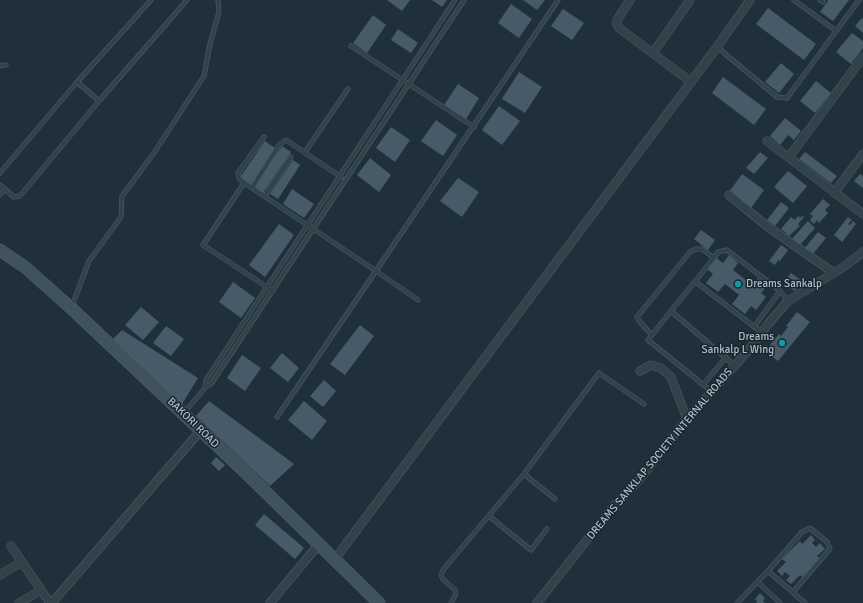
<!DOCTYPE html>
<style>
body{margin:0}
canvas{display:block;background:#1f303a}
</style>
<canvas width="863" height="603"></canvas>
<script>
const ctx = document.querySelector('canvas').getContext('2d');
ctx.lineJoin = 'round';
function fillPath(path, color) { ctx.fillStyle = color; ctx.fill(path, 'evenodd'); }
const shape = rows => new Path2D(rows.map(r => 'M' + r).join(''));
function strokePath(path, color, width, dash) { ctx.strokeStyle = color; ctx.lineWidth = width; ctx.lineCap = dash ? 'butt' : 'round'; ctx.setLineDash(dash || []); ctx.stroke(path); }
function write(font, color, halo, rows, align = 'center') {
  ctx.font = font + ' Signika,sans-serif'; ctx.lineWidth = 3; ctx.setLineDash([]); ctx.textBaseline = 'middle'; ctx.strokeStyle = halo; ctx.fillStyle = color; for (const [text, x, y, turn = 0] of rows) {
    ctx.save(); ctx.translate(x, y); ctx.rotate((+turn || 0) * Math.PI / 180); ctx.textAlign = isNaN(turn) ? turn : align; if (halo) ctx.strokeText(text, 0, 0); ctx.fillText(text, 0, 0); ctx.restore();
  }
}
const building = shape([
 [387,0,410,0,402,11],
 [432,0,447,0,442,7],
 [523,0,545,0,537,10],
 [827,0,849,0,833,21,820,12,828,1],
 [511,4,532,19,519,38,498,23],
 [768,8,816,44,804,60,756,24],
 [563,9,584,23,572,40,551,26],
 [373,15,386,25,367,53,353,43],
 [862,18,863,19,863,33,855,26],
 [398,29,418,43,411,53,391,40],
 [852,33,863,41,863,48,851,64,836,52],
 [781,63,794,74,779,93,765,82],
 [519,72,542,87,525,113,502,99],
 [723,77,766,109,754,125,712,93],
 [816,81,831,93,815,113,800,101],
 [458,84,479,98,466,119,444,105],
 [499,106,520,121,502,145,482,130],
 [785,118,801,131,794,140,788,135,780,145,770,136],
 [436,120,457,135,443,156,421,141],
 [391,127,410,140,395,162,376,148],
 [265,141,275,148,251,185,240,177],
 [282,146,291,152,263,193,254,186],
 [760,152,768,158,754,174,746,168],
 [805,152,837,176,831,183,799,159],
 [370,158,391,175,379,192,357,175],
 [293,160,300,165,278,199,270,194],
 [788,171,807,186,793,203,774,187],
 [742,174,764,190,751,208,729,192],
 [860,174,863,176,863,188,854,181],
 [458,178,479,192,462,217,440,201],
 [292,189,314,204,304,218,283,204],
 [823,199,830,205,825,210,828,213,819,223,817,220,814,224,810,220,813,216,810,214],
 [781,202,789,208,775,226,767,220],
 [798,216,800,218,802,216,804,217,798,224,800,226,789,236,781,229,791,217,795,220],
 [848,217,852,220,848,224,850,225,853,221,856,224,842,242,834,235],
 [808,221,815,228,800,245,792,239],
 [279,224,294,235,265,277,249,265],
 [701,230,715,240,708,250,694,239],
 [818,232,826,238,812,255,804,249],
 [781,245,788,250,780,261,778,260,775,265,769,261],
 [729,255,738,263,733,270,752,285,758,278,767,286,761,293,766,297,756,310,751,306,745,314,732,304,739,295,725,284,718,292,706,283,713,274,707,269,716,258,723,263],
 [791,273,802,281,795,291,787,286,792,280,788,277],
 [233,282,255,298,241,318,219,302],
 [141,307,159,322,143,340,125,325],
 [797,312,810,322,778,361,765,351,779,334,781,336,788,327,786,326],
 [360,325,374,336,345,375,330,364],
 [166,326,184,339,171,356,153,343],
 [122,330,198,378,182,404,112,340],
 [282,353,299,368,288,382,270,368],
 [242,355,261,368,245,391,227,378],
 [324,380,336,391,323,407,310,396],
 [209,401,294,464,270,486,196,416],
 [304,401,327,421,312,440,288,420],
 [216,457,225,465,219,471,211,463],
 [264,514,304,548,295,559,255,525],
 [811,535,815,540,812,543,816,547,820,543,825,549,817,556,820,559,802,577,800,575,791,584,786,580,790,576,785,572,782,576,777,571,786,562,782,559,800,541,802,544],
 [760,593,765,598,763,601,765,603,756,603,757,602,755,599]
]);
const lane = shape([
 [794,0,836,31],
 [820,0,823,2],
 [351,46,474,127],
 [717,47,777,97,787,98,859,0],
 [0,66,6,65],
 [77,82,151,0],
 [99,101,187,0],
 [264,137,238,173,240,180,376,271,277,417],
 [305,152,348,89],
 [0,173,77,82,99,101,20,196,14,197,0,185],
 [244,183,203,245,273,291],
 [252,188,279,145,286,140,341,177],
 [0,195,5,189],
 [265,196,291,157],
 [714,258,671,311,734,365],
 [696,282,761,332],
 [418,300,376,271,558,0],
 [72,306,89,261,121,217,122,196,154,153,204,76,210,44,219,12,218,0],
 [754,327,780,291],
 [652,335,671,311],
 [703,385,726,357],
 [205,388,206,380,455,0],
 [711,391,648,340,652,335,640,322,637,317,690,252,696,249,702,249,714,258,718,252,727,250,780,291,788,301],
 [184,413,205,388,211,384,464,0],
 [524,474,599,373,644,404],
 [489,516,531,550,547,529],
 [768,571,805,603],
 [758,582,780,603],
 [451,603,456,594,455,590,443,579,441,575,443,570,524,474,555,499],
 [737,603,768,571,802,532,810,528,827,542,830,549,793,592]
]);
const street = shape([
 [630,0,617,20,617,24,619,28,691,82],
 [653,53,690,0],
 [767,141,863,214],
 [789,157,863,57],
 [834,193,863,154],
 [729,195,768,227,834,273],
 [640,371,651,365,661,368,671,377,687,419],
 [11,546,50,603],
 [335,559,717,47,750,0],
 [0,575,22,562],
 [19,603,41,590],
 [52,603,201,430],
 [270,603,319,544],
 [537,603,613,507,640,479,685,421,747,352,768,324,788,301,845,266,863,252]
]);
const secondary = shape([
 [0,250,26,268,71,308,242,469,379,603]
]);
const markers = [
 [738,284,4,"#0f9aa8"],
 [782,343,4,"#0f9aa8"]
];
const poiNames = [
 ["Dreams Sankalp",746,284],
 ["Dreams",774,337,"right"],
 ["Sankalp L Wing",774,350,"right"]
];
const streetNames = [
 ["BAKORI ROAD",193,423,44],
 ["DREAMS SANKLAP SOCIETY INTERNAL ROADS",660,454,-50]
];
fillPath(building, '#465b67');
strokePath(lane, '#505f68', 5);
strokePath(street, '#505f68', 9);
strokePath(secondary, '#505f68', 13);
strokePath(lane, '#32424b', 4);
strokePath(street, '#32424b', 8);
strokePath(secondary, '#40525e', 12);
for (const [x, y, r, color] of markers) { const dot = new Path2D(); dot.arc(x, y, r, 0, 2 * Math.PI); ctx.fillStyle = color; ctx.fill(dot); strokePath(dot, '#18262f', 1.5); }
write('11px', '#adbdc7', '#18262f', poiNames, 'left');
write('11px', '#adbdc7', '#18262f', streetNames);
</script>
